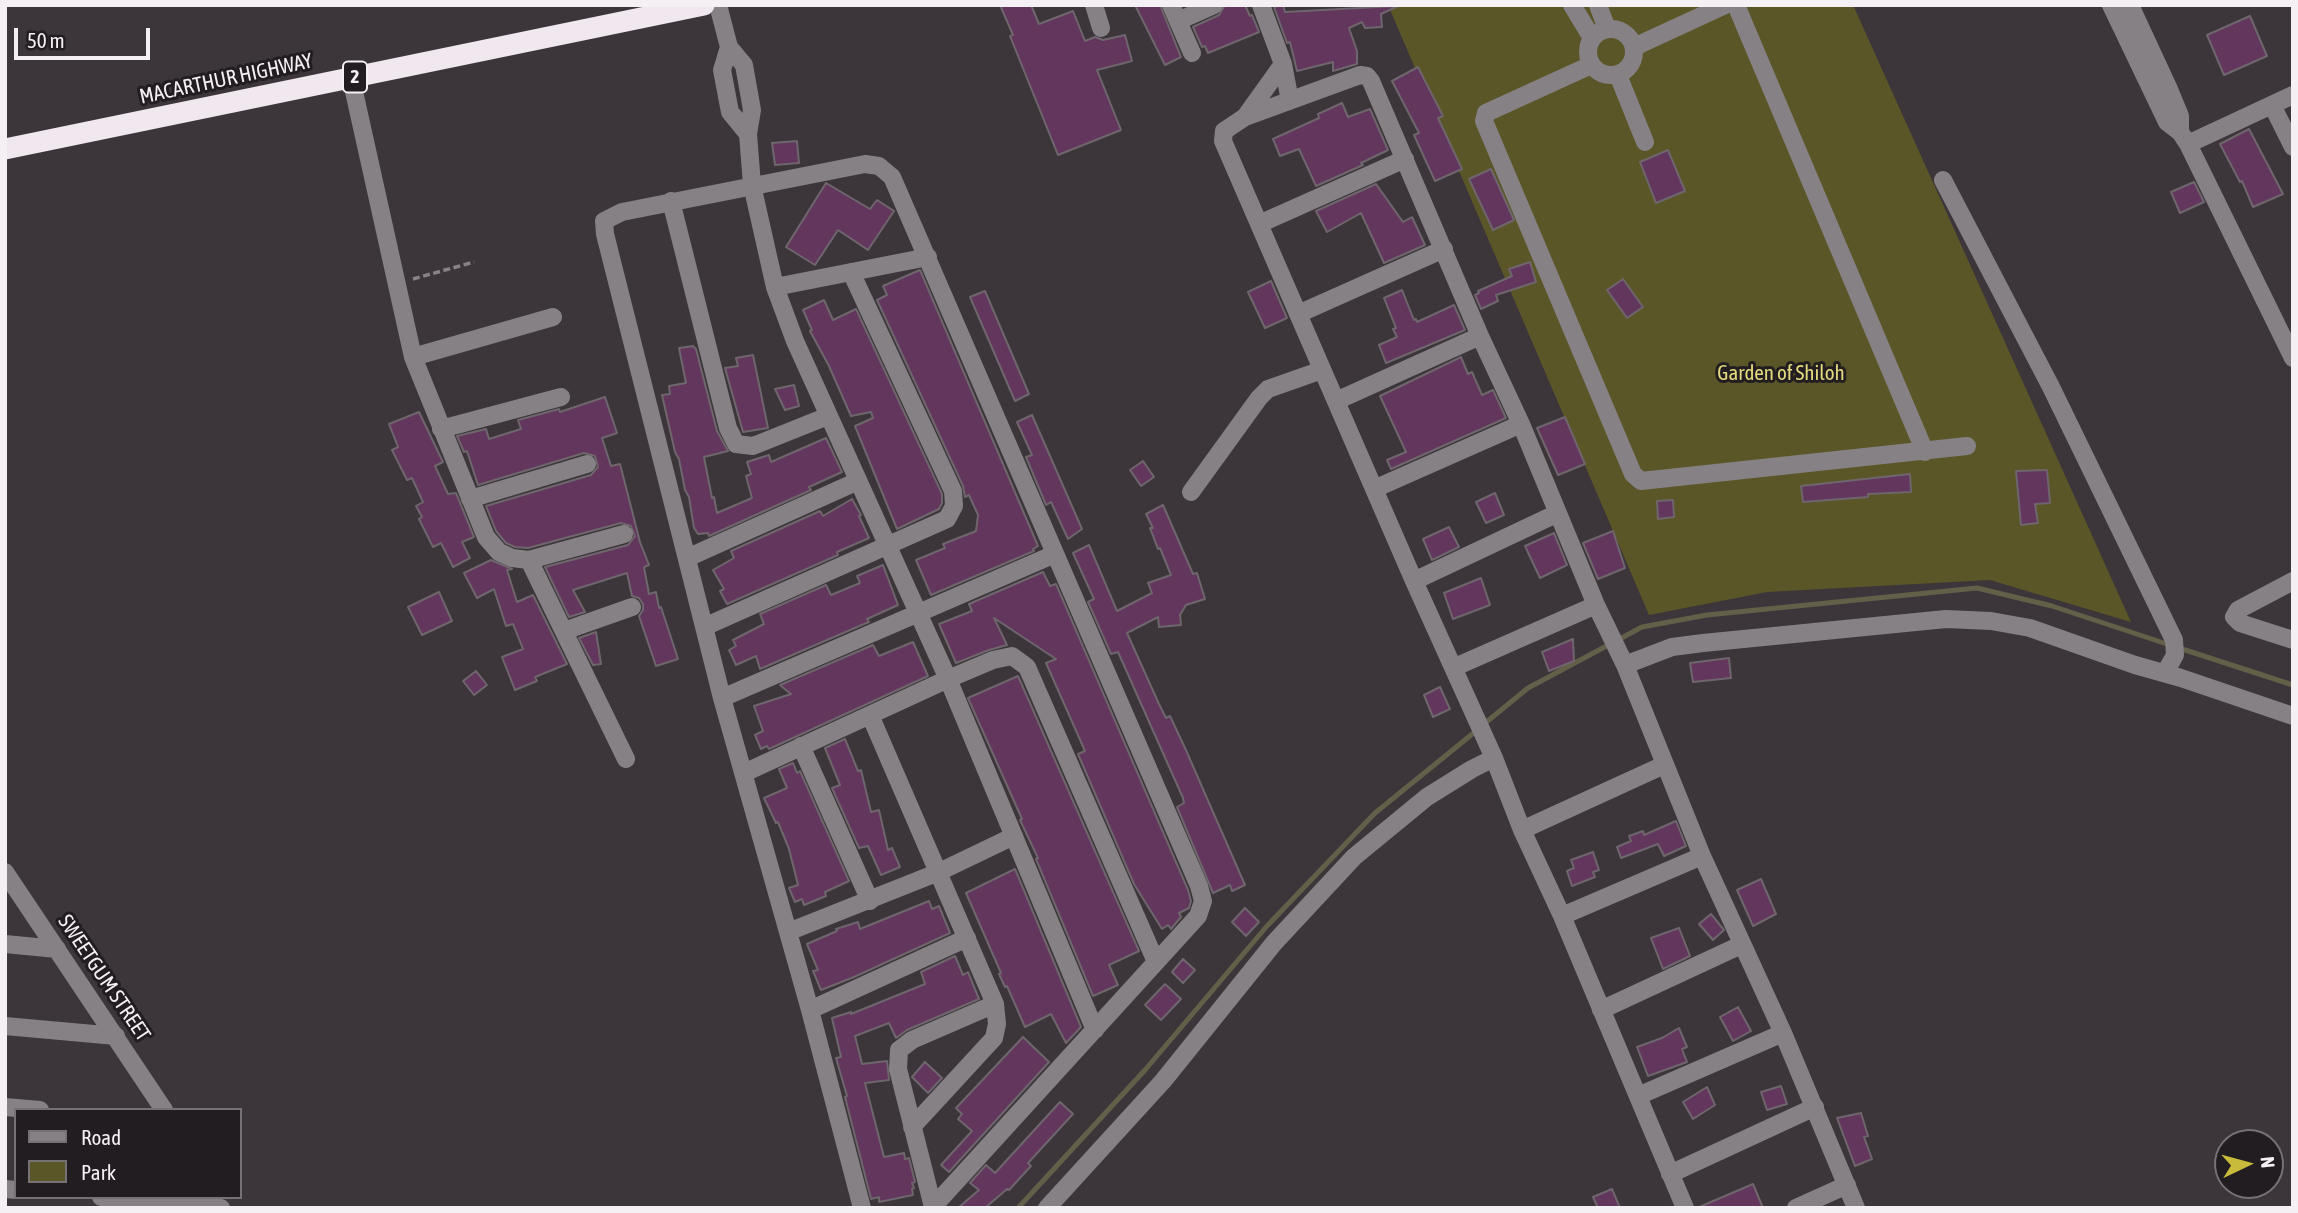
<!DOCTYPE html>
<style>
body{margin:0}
#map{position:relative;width:2298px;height:1213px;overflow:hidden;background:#3c353a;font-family:"Asap Condensed",sans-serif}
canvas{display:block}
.frame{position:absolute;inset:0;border:7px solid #f5f0f4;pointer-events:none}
.legend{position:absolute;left:14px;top:1108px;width:228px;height:91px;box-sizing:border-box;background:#211d20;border:2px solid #767175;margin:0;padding:9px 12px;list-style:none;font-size:21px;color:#f5f0f4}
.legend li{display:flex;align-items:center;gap:14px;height:35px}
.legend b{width:35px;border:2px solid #767175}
.north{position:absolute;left:2214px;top:1129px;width:70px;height:70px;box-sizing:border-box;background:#211d20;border:2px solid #767175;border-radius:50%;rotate:85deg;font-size:19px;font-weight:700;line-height:28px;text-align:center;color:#f5f0f4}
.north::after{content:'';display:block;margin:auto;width:24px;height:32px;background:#c8bb3b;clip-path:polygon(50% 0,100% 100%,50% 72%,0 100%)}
.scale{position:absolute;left:14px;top:28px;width:136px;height:32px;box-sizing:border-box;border:4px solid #f5f0f4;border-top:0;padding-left:9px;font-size:21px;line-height:24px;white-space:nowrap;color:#f5f0f4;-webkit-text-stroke:5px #211d20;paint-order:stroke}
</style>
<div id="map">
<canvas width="2298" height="1213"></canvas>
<div class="frame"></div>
<ul class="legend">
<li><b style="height:9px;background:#858184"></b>Road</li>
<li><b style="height:19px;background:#5b5628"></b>Park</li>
</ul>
<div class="north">N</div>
<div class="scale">50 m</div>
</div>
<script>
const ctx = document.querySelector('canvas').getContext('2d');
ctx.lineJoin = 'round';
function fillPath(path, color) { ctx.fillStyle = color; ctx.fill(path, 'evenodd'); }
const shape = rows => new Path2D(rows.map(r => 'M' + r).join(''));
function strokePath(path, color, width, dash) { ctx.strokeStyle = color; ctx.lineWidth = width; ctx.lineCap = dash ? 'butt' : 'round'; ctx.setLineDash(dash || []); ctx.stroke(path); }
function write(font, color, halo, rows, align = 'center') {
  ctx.font = font + ' "Asap Condensed",sans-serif'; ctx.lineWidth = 6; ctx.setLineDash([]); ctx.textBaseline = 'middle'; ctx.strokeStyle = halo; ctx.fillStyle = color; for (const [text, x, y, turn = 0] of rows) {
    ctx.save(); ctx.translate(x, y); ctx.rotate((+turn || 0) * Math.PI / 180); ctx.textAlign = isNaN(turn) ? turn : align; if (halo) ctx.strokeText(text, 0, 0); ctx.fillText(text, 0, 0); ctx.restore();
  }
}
const green = shape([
 [1388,5,1853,5,2131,622,1990,580,1767,592,1649,615]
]);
const stream = shape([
 [2179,648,2293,685],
 [1484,724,1528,688,1642,627,1707,615,1977,588,2052,606,2170,645],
 [1018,1208,1145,1070,1267,926,1375,813,1476,731]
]);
const building = shape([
 [1000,5,1031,5,1039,24,1073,11,1085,41,1095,37,1103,40,1125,35,1132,61,1097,70,1121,130,1058,155,1010,36,1013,35,1000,5],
 [1135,5,1160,5,1181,57,1165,65,1135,5],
 [1225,5,1245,5,1250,16,1252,15,1259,32,1208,53,1205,46,1202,47,1193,27,1219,15,1225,5],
 [1283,5,1285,12,1396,6,1396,7,1381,14,1382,27,1365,28,1362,22,1349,28,1357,51,1357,64,1333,71,1333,62,1297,71,1290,42,1287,43,1274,7,1283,5],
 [2250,16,2267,56,2224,75,2207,35,2250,16],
 [1418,67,1443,116,1438,118,1462,169,1435,181,1414,135,1419,133,1392,81,1418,67],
 [1342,103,1348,117,1370,109,1388,150,1361,163,1363,165,1316,186,1299,149,1280,156,1273,139,1319,118,1318,114,1342,103],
 [2249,129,2283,194,2253,207,2242,181,2240,182,2220,144,2249,129],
 [797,141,799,163,775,165,772,143,797,141],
 [1668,150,1685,191,1656,203,1640,162,1668,150],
 [1491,169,1514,220,1493,230,1469,179,1491,169],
 [2194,182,2204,202,2180,213,2171,192,2194,182],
 [826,183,870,209,877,200,894,211,868,250,838,230,815,265,786,247,826,183],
 [1376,184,1403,222,1412,217,1425,245,1384,263,1361,213,1327,232,1316,211,1376,184],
 [1530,262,1536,282,1496,295,1498,301,1481,309,1475,295,1479,293,1478,291,1512,276,1509,269,1530,262],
 [920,270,1038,546,1033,549,1034,551,931,595,916,560,945,548,943,544,976,531,978,515,969,495,965,497,963,486,877,300,887,295,883,286,920,270],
 [1623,279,1643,307,1627,318,1607,290,1623,279],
 [1271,281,1287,318,1265,328,1248,292,1271,281],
 [1402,290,1414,320,1416,319,1417,322,1454,305,1465,330,1386,363,1379,345,1397,337,1393,329,1396,328,1384,298,1402,290],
 [985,291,1029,394,1015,401,970,297,985,291],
 [824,300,833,320,856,309,942,494,942,503,939,509,897,529,855,426,873,418,871,412,851,416,829,366,810,331,812,330,803,310,824,300],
 [693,346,696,349,717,431,728,451,704,457,712,498,714,497,717,513,752,498,746,476,751,474,747,462,769,455,771,462,826,438,842,472,809,487,811,490,709,536,708,533,698,534,694,528,689,497,685,490,679,459,675,452,662,395,670,394,669,386,686,383,679,348,693,346],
 [753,355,768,428,743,432,725,368,738,366,736,358,753,355],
 [1461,357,1468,374,1472,372,1482,395,1493,390,1506,418,1391,469,1387,460,1406,452,1380,396,1461,357],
 [794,385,799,406,785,410,775,389,794,385],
 [605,397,617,433,602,438,611,466,620,464,640,542,649,565,644,567,649,594,656,592,659,608,661,607,678,659,656,666,639,616,643,610,643,604,639,598,632,596,627,573,573,590,585,612,569,617,545,567,628,545,635,536,631,526,621,523,528,548,515,547,506,543,496,531,486,506,591,475,598,467,595,456,584,453,478,485,467,451,464,452,457,436,486,429,489,439,521,429,518,420,559,409,560,412,605,397],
 [419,412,443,462,435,466,448,494,456,493,474,537,462,542,470,558,453,567,441,543,433,547,419,519,422,517,416,506,423,502,412,478,407,480,392,450,398,447,389,424,419,412],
 [1032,415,1082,529,1068,539,1051,502,1046,505,1026,457,1032,455,1017,422,1032,415],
 [1565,417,1585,464,1558,475,1537,428,1565,417],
 [1143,461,1154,477,1141,486,1130,470,1143,461],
 [2047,470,2050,503,2035,504,2038,523,2021,525,2016,471,2047,470],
 [1910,474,1911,492,1868,494,1868,497,1803,502,1801,486,1910,474],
 [1495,493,1504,515,1486,523,1476,502,1495,493],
 [852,499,861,515,859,516,869,538,837,552,838,555,727,604,720,591,724,589,713,570,734,558,731,551,820,511,823,516,852,499],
 [1673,500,1674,517,1658,519,1657,501,1673,500],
 [1163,505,1193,574,1197,573,1205,599,1186,605,1180,615,1181,625,1159,627,1158,617,1127,633,1159,704,1166,718,1170,716,1185,748,1245,885,1232,891,1230,885,1213,893,1177,807,1184,803,1183,798,1118,652,1111,654,1088,602,1094,599,1073,553,1089,545,1117,611,1152,593,1148,583,1171,575,1160,548,1158,549,1150,528,1153,528,1146,514,1163,505],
 [1449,527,1459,547,1432,560,1423,539,1449,527],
 [1613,531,1625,568,1598,579,1583,543,1613,531],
 [1554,533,1567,565,1540,578,1525,546,1554,533],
 [491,560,512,569,507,570,517,602,533,595,567,664,535,677,537,681,515,690,502,657,523,649,513,624,506,626,494,589,477,598,464,573,491,560],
 [883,565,898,605,867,619,869,622,864,624,760,669,756,656,736,665,729,650,736,646,733,640,764,624,760,614,826,585,831,595,860,583,857,576,883,565],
 [1043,572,1050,586,1056,584,1188,890,1191,901,1189,908,1179,913,1181,917,1171,929,1168,925,1162,929,1134,884,1078,754,1085,751,1046,663,1056,659,994,618,1007,645,989,650,956,663,939,624,972,611,969,604,1043,572],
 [1481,578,1490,605,1453,619,1444,593,1481,578],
 [439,592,452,621,422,635,408,607,439,592],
 [596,632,601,664,593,665,579,638,596,632],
 [1573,639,1574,661,1549,671,1542,652,1573,639],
 [913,642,928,676,769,749,767,746,761,749,755,735,763,731,754,706,791,694,780,685,873,645,879,656,913,642],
 [1729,658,1731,678,1693,682,1690,663,1729,658],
 [476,671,487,685,474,695,463,681,476,671],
 [1018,676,1139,951,1109,965,1118,985,1093,996,1036,859,1038,858,1020,820,1022,819,968,698,1018,676],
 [1440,687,1450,709,1433,717,1424,695,1440,687],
 [845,739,858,771,861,770,871,812,879,810,888,850,892,848,900,867,881,875,868,846,859,848,832,788,840,785,825,748,845,739],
 [793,763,797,773,800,771,849,881,825,892,826,896,804,905,802,899,795,902,789,888,798,885,789,849,778,822,776,823,764,798,787,788,779,769,793,763],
 [1676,821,1686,846,1664,856,1658,844,1621,858,1617,847,1631,841,1629,836,1643,831,1644,835,1676,821],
 [1593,852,1599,870,1593,872,1595,877,1572,886,1567,871,1574,868,1571,860,1593,852],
 [1015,869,1081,1027,1066,1043,1051,1014,1025,1027,1007,986,1005,987,999,974,1001,973,966,893,1015,869],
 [1761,879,1776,914,1753,926,1737,890,1761,879],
 [929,901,932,909,939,906,950,933,854,977,821,990,813,971,818,970,807,944,837,931,836,929,858,922,860,929,929,901],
 [1245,908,1259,922,1246,936,1232,922,1245,908],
 [1711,914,1724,930,1713,940,1699,924,1711,914],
 [1679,928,1690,956,1663,969,1651,938,1679,928],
 [955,956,963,975,968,972,979,999,907,1030,896,1038,889,1023,855,1036,862,1064,887,1061,889,1080,865,1083,884,1157,904,1153,905,1159,909,1158,915,1182,912,1183,914,1188,912,1189,913,1195,879,1202,879,1197,871,1199,845,1097,847,1096,836,1058,841,1057,832,1018,851,1012,851,1014,925,984,921,972,955,956],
 [1183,959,1195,970,1183,983,1172,972,1183,959],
 [1165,984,1181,999,1161,1020,1145,1005,1165,984],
 [1738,1007,1751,1031,1733,1041,1720,1017,1738,1007],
 [1679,1028,1687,1047,1682,1049,1687,1062,1648,1076,1637,1047,1662,1038,1679,1028],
 [1023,1037,1049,1062,949,1172,941,1165,972,1131,958,1119,962,1114,956,1108,1023,1037],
 [925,1062,942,1078,928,1093,912,1077,925,1062],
 [1781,1086,1787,1104,1767,1110,1761,1092,1781,1086],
 [1707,1087,1715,1105,1693,1119,1683,1102,1707,1087],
 [1060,1102,1073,1114,1028,1163,1031,1166,1009,1190,1007,1189,985,1208,958,1208,979,1190,970,1183,986,1165,995,1173,1060,1102],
 [1861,1113,1868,1136,1864,1137,1872,1159,1855,1166,1837,1118,1861,1113],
 [1753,1184,1763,1208,1697,1208,1753,1184],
 [1612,1189,1620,1208,1598,1208,1593,1197,1612,1189]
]);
const path = shape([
 [413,279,474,262]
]);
const minor = shape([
 [718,5,729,47,744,65,752,110,748,134,752,185,775,287,795,341,948,679,1095,1030],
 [1094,5,1101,28],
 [1171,5,1192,53],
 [1261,5,1283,64,1290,101],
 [1572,5,1592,38],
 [1598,5,1607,29],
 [1736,5,1925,452],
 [2111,5,2167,122,2180,132,2180,116,2168,87,2130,5],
 [1178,21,1214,5],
 '1588 52a23 23 0 1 1 46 0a23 23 0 1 1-46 0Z',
 [729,47,722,70,730,112,748,134],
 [1634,47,1725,5],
 [1591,65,1486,113,1484,121,1633,474,1641,481,1967,446],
 [1618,75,1645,142],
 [351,78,413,357,486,537,499,552,512,558,529,560,624,534],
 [2272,105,2293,147],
 [1245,117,1283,64],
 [2180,132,2188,144,2293,358],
 [2188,144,2293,95],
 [1943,180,2051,387,2174,640,2175,655,2165,673],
 [671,201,728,428,736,444,753,446,828,416],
 [1259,224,1405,159],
 [775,287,928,257],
 [1298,314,1444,249],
 [413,357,553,317],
 [1336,401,1480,336],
 [441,429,561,397],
 [1374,489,1521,424],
 [1191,492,1259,398,1268,389,1322,370],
 [470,499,587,464],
 [687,558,858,481],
 [529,560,626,759],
 [1414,581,1558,513],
 [2293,581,2238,610,2234,617,2240,623,2293,640],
 [704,627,947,519,954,506,953,491,851,272],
 [564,631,632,607],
 [1625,665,1672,647,1703,643,1946,619,1991,621,2030,628,2135,665,2181,678,2293,716],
 [1455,667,1596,605],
 [722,698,1055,554],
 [870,715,995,1004,997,1024,994,1038,912,1127],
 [801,746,870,901],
 [744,773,948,679,993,660,1012,656,1027,667,1156,962],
 [1522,830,1664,765],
 [5,872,164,1110],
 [1562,916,1702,856],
 [788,932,939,872,1014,836],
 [5,944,57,949],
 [810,1010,967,938],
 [1601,1010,1741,945],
 [5,1026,116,1036],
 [1638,1096,1783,1033],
 [5,1107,40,1110],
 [1670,1174,1815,1107],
 [5,1189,16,1190],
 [101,1197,221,1208],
 [933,1207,898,1069,899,1050,912,1040,995,1004],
 [862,1208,810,1010,722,698,605,234,604,221,622,212,865,164,879,166,892,177,1199,886,1203,901,1198,916,932,1208],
 [1047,1208,1163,1081,1274,943,1354,857,1427,797,1472,769,1494,758],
 [1685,1208,1562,916,1522,830,1494,758,1414,581,1223,141,1224,131,1245,117,1360,75,1367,76,1371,81,1480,336,1521,424,1596,605,1625,665,1702,856,1783,1033,1856,1208],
 [1796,1208,1847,1185]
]);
const highway = shape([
 [5,149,704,5]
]);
const shields = [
 [355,77,24]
];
const shieldNames = [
 ["2",355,77]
];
const streetNames = [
 ["MACARTHUR HIGHWAY",226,79,-12],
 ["SWEETGUM STREET",104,978,56]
];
const parkNames = [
 ["Garden of Shiloh",1781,373]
];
fillPath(green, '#5b5628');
strokePath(stream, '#635f49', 5);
fillPath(building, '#63365d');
strokePath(building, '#6e666c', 2);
strokePath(path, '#888186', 3.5, [7, 3.5]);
strokePath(minor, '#858184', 18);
strokePath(highway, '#f1e8ef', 21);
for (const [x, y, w] of shields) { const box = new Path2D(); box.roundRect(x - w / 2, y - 15.5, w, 31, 5); ctx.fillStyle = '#211d20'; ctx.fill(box); strokePath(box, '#f5f0f4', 2); }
write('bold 19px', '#f5f0f4', null, shieldNames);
write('21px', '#f5f0f4', '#211d20', streetNames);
write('21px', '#e4da7e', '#211d20', parkNames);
</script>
